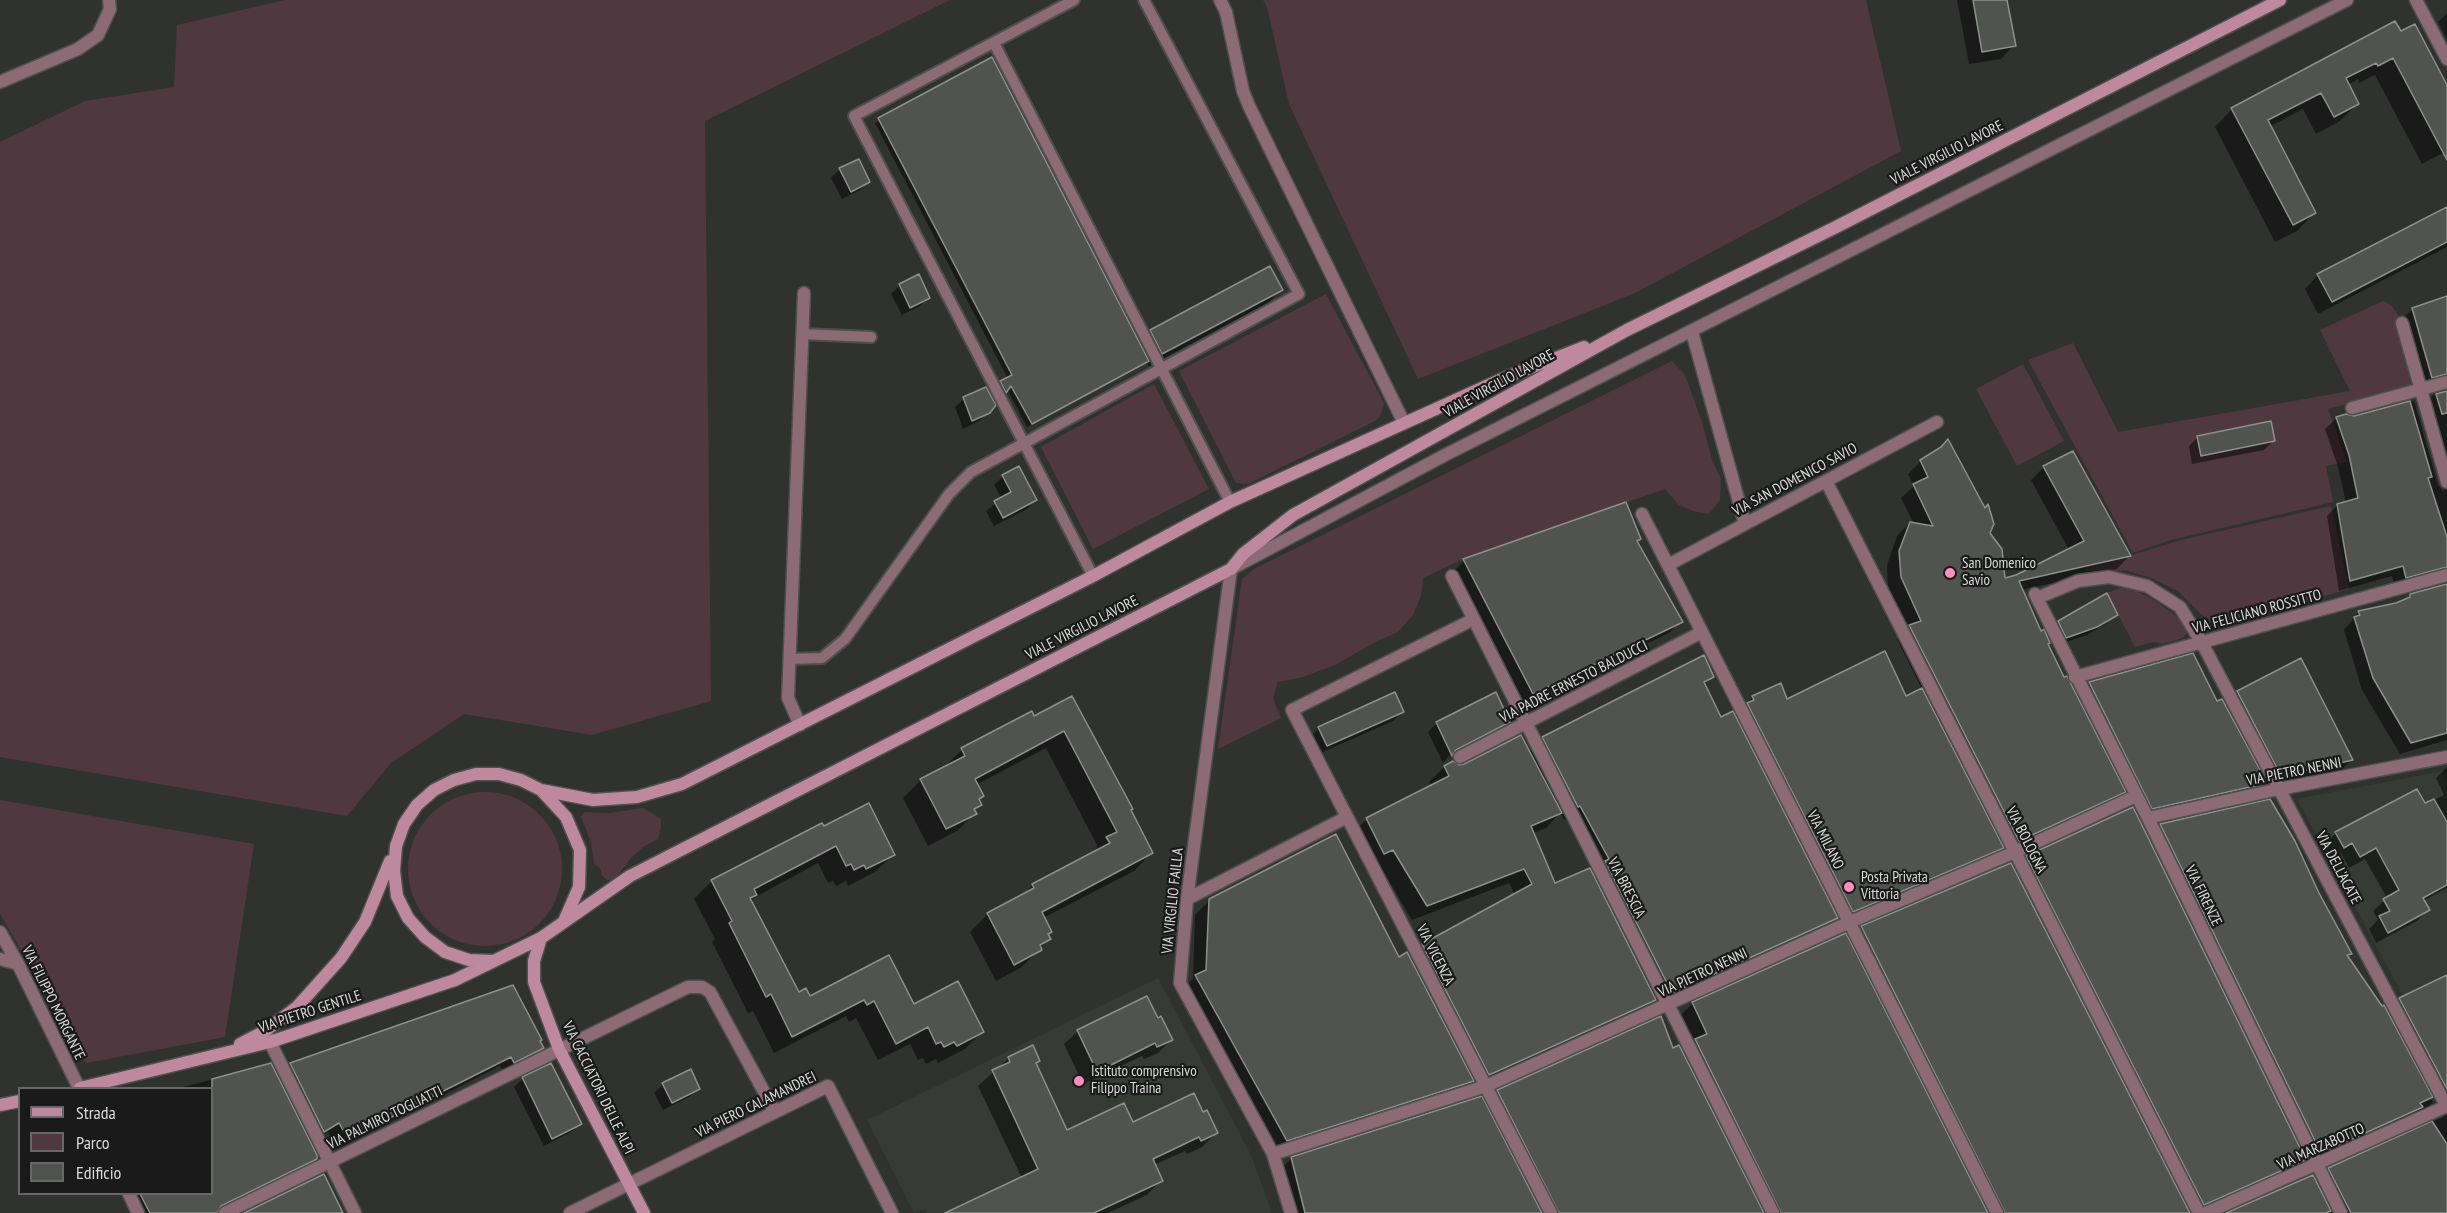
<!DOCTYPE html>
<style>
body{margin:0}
#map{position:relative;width:2447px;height:1213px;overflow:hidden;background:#303230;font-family:"PT Sans Narrow",sans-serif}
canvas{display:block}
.legend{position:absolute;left:18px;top:1087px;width:195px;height:108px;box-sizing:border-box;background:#191a19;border:2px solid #666766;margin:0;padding:8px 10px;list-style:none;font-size:18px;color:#d9dbd9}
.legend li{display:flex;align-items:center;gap:12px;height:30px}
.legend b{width:30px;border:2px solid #666766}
</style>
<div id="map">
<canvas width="2447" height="1213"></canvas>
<ul class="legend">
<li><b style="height:8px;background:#be899c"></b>Strada</li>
<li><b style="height:16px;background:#503841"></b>Parco</li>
<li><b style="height:16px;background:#515350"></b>Edificio</li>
</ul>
</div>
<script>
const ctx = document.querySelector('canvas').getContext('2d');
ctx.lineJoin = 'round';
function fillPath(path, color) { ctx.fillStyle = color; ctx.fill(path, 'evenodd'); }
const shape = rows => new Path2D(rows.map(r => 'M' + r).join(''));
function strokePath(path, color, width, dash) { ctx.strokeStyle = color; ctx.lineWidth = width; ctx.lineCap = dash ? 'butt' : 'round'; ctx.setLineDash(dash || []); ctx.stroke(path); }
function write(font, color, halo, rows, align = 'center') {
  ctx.font = font + ' "PT Sans Narrow",sans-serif'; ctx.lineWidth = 4.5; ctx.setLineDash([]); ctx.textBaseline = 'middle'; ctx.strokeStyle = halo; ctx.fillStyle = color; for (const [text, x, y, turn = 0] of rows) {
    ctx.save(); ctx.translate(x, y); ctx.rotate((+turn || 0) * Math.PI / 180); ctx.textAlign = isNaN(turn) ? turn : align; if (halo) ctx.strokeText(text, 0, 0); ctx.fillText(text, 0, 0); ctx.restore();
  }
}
const built = shape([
 [2443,771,2447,779,2447,975,2403,996,2297,799],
 [1158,978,1251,1155,1272,1213,927,1213,925,1209,914,1213,867,1120]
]);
const green = shape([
 [285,0,950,0,705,121,711,701,592,735,464,714,391,763,347,816,0,757,0,142,85,101,174,87,177,25],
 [1263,0,1866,0,1901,151,1635,293,1418,379,1289,104,1267,7],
 [1326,294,1384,403,1381,414,1377,420,1248,484,1236,483,1179,371],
 [2383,301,2391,305,2398,315,2416,386,2328,409,2347,462,2326,466,2333,502,2171,540,2133,553,2028,360,2073,343,2118,432,2350,391,2320,330],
 [1672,361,1685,375,1702,422,1712,460,1721,479,1720,500,1709,514,1693,511,1679,505,1665,489,1463,559,1423,578,1421,596,1413,615,1398,632,1377,641,1335,665,1303,677,1278,682,1273,698,1281,718,1218,749,1242,579,1254,569],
 [2023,364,2064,441,2017,466,1976,389],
 [1154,384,1209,489,1093,549,1041,447],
 [2331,506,2349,589,2240,620,2221,624,2210,620,2201,614,2179,592,2154,579,2128,571,2084,570,2181,540],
 [2120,588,2132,588,2152,599,2185,622,2187,633,2183,638,2162,644,2154,642,2135,647,2107,593],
 '408 869a77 77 0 1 1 154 0a77 77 0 1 1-154 0Z',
 [0,800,254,844,225,1037,86,1063,0,914],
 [643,808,661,819,661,828,658,839,643,847,631,858,615,879,607,880,602,875,600,868,594,864,591,842,581,817,584,812,609,813]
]);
const shadow = shape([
 [1957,0,2006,0,2014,45,2001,59,1969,64],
 [2447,13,2447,40,2438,22],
 [2400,33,2447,88,2447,151,2422,164,2375,75,2359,83,2358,79,2348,85,2357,104,2340,121,2316,134,2303,109,2269,127,2314,213,2297,231,2275,242,2215,127,2232,109],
 [991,59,1139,344,1151,331,1281,289,1268,303,1149,366,1146,362,1027,427,1007,389,1002,395,997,386,1008,379,875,123],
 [840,169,868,182,860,190,842,199,831,178],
 [2447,208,2447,247,2318,314,2305,289,2318,275],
 [900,285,928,297,920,306,902,315,891,294],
 [2447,299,2447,740,2400,754,2362,690,2344,630,2359,612,2404,602,2410,595,2445,586,2441,580,2395,588,2392,576,2339,591,2327,516,2338,505,2346,503,2338,467,2325,429,2337,418,2354,418,2414,401,2438,485,2444,492,2420,408,2432,396,2444,392,2437,385,2420,388,2401,320,2413,309],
 [964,399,989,412,979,421,963,429,955,407],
 [2198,437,2273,441,2264,450,2192,464,2189,446],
 [2073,453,2129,556,2117,569,2021,590,2063,679,2076,697,2089,683,2192,655,2217,703,2224,706,2238,693,2300,660,2352,760,2338,773,2268,788,2263,779,2246,796,2138,820,2304,1159,2294,1169,2198,1212,2017,867,2027,857,2134,807,2125,790,2111,804,2006,853,2003,847,1991,859,1842,922,1737,715,1753,697,1786,701,1906,698,1922,689,1897,639,1907,630,1888,590,1887,565,1897,536,1910,523,1914,524,1901,498,1914,486,1908,474,1921,461,1988,534,2004,580,2017,577,2069,550,2031,480,2044,467],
 [1003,476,1035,500,1027,509,994,526,986,511,1002,499,994,485],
 [1636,542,1681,621,1669,633,1521,705,1453,572,1464,561],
 [2116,615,2107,623,2087,635,2057,645,2050,631,2059,622],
 [1712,677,1704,685,1720,719,1836,918,1822,932,1657,1006,1654,1000,1640,1015,1474,1089,1471,1082,1458,1095,1272,1155,1182,990,1193,979,1195,915,1210,900,1399,959,1409,959,1423,946,1515,895,1509,883,1412,920,1378,863,1352,834,1367,819,1432,786,1429,782,1444,767,1453,763,1459,767,1529,752,1543,738],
 [1560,813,1564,820,1566,819,1595,873,1592,876,1554,885,1533,833,1546,828],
 [1495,694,1508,721,1500,730,1449,756,1443,763,1428,732,1437,723],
 [1071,698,1151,853,1134,871,1043,918,1049,939,1022,967,996,981,970,932,988,914,1022,896,1033,885,1090,855,1098,847,1046,748,976,785,982,796,978,801,980,804,973,811,975,813,957,831,928,846,903,798,921,780,944,767,962,750,1034,718],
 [1402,712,1393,721,1318,754,1310,737,1319,728],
 [2447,767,2447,888,2423,901,2428,910,2417,921,2376,943,2369,929,2378,920,2373,911,2387,898,2365,859,2349,868,2341,853,2332,858,2325,845,2336,833,2424,805,2444,795,2436,778],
 [2161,825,2317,893,2350,954,2347,958,2386,1012,2399,999,2447,977,2447,1213,2334,1213,2318,1180,2329,1169,2443,1117,2443,1114,2394,1022,2392,1023,2433,1102,2423,1112,2310,1163,2150,836],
 [824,828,893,855,875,872,848,886,846,881,836,886,833,881,828,883,818,863,750,900,798,994,809,998,889,957,914,1006,983,1031,965,1049,938,1063,936,1059,926,1064,923,1058,918,1060,910,1044,878,1060,856,1018,849,1022,846,1016,774,1053,753,1011,748,1013,712,942,715,939,694,899,712,881],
 [2010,864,2170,1213,1290,1213,1279,1171,1292,1158,1484,1105,1498,1091,1672,1050,1682,1054,1694,1042,1681,1015,1693,1003,1848,941,1862,928],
 [513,987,542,1048,531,1059,503,1072,500,1066,337,1149,328,1132,313,1141,280,1075,290,1064],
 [1157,1020,1171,1040,1158,1053,1144,1059,1142,1056,1083,1084,1064,1044,1078,1031],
 [1009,1058,1035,1064,1066,1132,1202,1114,1216,1133,1202,1147,1187,1154,1185,1151,1154,1165,1161,1180,1147,1195,1108,1213,948,1213,1022,1178,978,1086],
 [270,1065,315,1158,302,1172,217,1213,131,1213,121,1194,212,1194,212,1088,179,1088],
 [551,1065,580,1123,571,1132,544,1146,514,1087,523,1079],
 [663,1085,698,1088,689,1097,663,1110,654,1093]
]);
const building = shape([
 [1973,0,2007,0,2016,46,1982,52,1973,0],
 [2395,21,2401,31,2415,24,2447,85,2447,160,2393,58,2378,66,2376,63,2346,78,2359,104,2334,117,2321,93,2268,120,2316,213,2293,225,2231,108,2395,21],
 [992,57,1149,361,1032,424,1011,386,1006,393,1000,381,1012,375,878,118,992,57],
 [859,159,870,182,851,192,839,168,859,159],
 [2447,207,2447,242,2332,302,2317,274,2447,207],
 [1270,266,1283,290,1162,354,1150,330,1270,266],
 [919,274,930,298,910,308,899,284,919,274],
 [2447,296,2447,374,2432,378,2412,308,2447,296],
 [986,387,996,405,990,413,972,421,963,397,986,387],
 [2447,391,2447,413,2442,414,2436,394,2447,391],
 [2410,401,2432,477,2428,478,2447,537,2447,567,2406,578,2403,566,2350,581,2337,504,2358,498,2349,455,2336,417,2346,414,2354,416,2410,401],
 [2271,421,2275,441,2201,456,2197,436,2271,421],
 [1948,439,1985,508,1988,504,1994,524,1990,533,2002,549,2005,578,2016,575,2084,541,2043,466,2073,451,2131,556,2019,581,2041,631,2044,629,2050,643,2048,644,2064,677,2067,676,2126,792,2019,841,1911,629,1909,625,1921,621,1901,577,1899,551,1910,522,1933,526,1913,484,1928,477,1920,460,1941,447,1948,439],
 [1019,466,1037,500,1003,518,994,501,1011,492,1002,475,1019,466],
 [1626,502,1641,539,1637,541,1683,622,1533,694,1463,559,1626,502],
 [2447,584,2447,733,2411,743,2373,678,2354,617,2360,615,2358,611,2396,603,2410,597,2410,594,2447,584],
 [2107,593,2118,615,2097,627,2066,638,2058,621,2107,593],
 [1885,651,1906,696,1922,688,2004,848,1853,912,1747,703,1754,700,1752,696,1781,683,1787,699,1885,651],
 [2193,653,2217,701,2222,699,2265,779,2256,781,2259,785,2152,809,2089,682,2193,653],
 [1704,655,1714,677,1704,682,1721,717,1733,711,1838,918,1672,993,1605,861,1609,859,1580,806,1578,807,1542,737,1704,655],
 [2301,658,2353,760,2281,776,2237,691,2301,658],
 [1395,692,1404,712,1327,746,1318,727,1395,692],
 [1496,692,1510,722,1456,750,1452,756,1436,722,1496,692],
 [1072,696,1133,809,1131,810,1153,853,1042,912,1052,932,1048,934,1051,939,1040,945,1042,950,1014,965,987,913,1034,888,1032,884,1110,843,1106,837,1117,832,1064,731,975,779,984,796,979,799,982,805,974,809,977,814,946,829,920,779,965,756,961,748,1032,711,1034,716,1072,696],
 [1521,735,1562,813,1531,826,1555,883,1590,868,1656,1000,1489,1075,1422,944,1532,884,1524,869,1427,906,1393,850,1384,854,1366,818,1449,776,1444,766,1453,761,1459,765,1464,764,1521,735],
 [2417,789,2425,803,2434,799,2447,822,2447,885,2423,898,2430,910,2388,933,2379,916,2390,911,2383,899,2399,890,2376,848,2360,857,2352,843,2344,848,2335,832,2417,789],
 [2270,799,2295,841,2319,893,2352,954,2347,955,2382,1006,2384,1005,2433,1097,2420,1103,2423,1107,2321,1153,2160,824,2270,799],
 [869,803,895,855,866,869,864,865,854,870,851,864,846,866,836,846,754,889,757,895,750,898,799,992,806,988,810,996,889,955,914,1004,958,981,984,1032,957,1046,954,1042,944,1047,941,1042,936,1044,928,1027,896,1044,874,1001,867,1005,864,1000,792,1037,771,994,766,997,729,923,732,921,711,880,822,823,824,826,869,803],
 [2133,807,2306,1160,2204,1205,2026,856,2133,807],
 [1336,834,1399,957,1407,952,1474,1081,1287,1141,1195,975,1206,970,1209,899,1336,834],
 [2011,863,2190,1213,2005,1213,1861,926,2011,863],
 [1846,933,1988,1213,1781,1213,1695,1039,1707,1034,1692,1002,1846,933],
 [2447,975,2447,1089,2399,998,2447,975],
 [513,985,542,1040,540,1041,544,1048,514,1063,511,1057,348,1139,339,1123,324,1132,290,1063,513,985],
 [1147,996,1158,1018,1161,1016,1173,1040,1157,1047,1155,1043,1097,1072,1077,1030,1147,996],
 [1661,1016,1673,1048,1679,1045,1764,1213,1559,1213,1497,1090,1661,1016],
 [1033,1045,1040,1061,1036,1063,1067,1130,1124,1103,1133,1122,1194,1093,1203,1112,1207,1110,1218,1133,1201,1141,1199,1137,1153,1159,1163,1181,1094,1213,945,1213,1038,1169,992,1070,1010,1062,1008,1057,1033,1045],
 [271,1063,317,1155,317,1159,221,1206,217,1213,150,1213,140,1194,212,1194,212,1079,271,1063],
 [551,1063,582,1124,552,1139,522,1077,551,1063],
 [691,1069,700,1089,672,1103,662,1083,691,1069],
 [1482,1096,1542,1213,1305,1213,1291,1157,1482,1096],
 [2432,1121,2447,1144,2447,1213,2351,1213,2328,1168,2432,1121],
 [324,1174,343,1213,244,1213,324,1174],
 [2313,1175,2331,1211,2326,1213,2226,1213,2313,1175]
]);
const lane = shape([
 [1074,0,854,116,1093,576],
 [994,43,1230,502],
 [802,334,871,337],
 [789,659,822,658,845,639,949,494,971,472,1299,294,1144,0]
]);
const street = shape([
 [1220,0,1226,12,1243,91,1249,106,1404,423],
 [2416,0,2447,59],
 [0,82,78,49,98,35,110,9,109,0],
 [2402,323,2447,482],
 [1692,332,1745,524],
 [2352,408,2447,382],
 [1826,481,2199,1213],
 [1642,514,1997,1213],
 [1668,565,1937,422],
 [1452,576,1773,1213],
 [2035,594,2148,818,2341,1213],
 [2037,598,2078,581,2109,577,2147,586,2180,607,2202,643,2447,1107],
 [1474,619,1292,710,1551,1213],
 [2075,677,2447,575],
 [800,725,788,698,804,293],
 [1460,757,1702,632],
 [2148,818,2279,789,2447,757],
 [1187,899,1347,817],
 [0,932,18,964,79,1088],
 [0,959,18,964],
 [266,1034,355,1213],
 [1273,1154,1486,1086,1850,922,2015,852,2136,796],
 [129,1194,138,1213],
 [225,1213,688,987,702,987,710,992,775,1112],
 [570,1213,828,1086,892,1213],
 [1291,1213,1273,1154,1180,983,1187,899,1231,569,1447,454,2347,0],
 [2206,1213,2447,1106]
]);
const secondary = shape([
 [541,790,593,800,637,797,682,784,1093,576,1230,502,1502,379,1584,347],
 [541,938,534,961,534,982,559,1049,644,1213],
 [494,961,469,960,445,952,425,937,408,918,397,896,394,871,396,846,404,824,417,805,434,790,454,780,476,774,499,774,521,780,541,790,566,817,580,850,579,887,565,919],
 [240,1044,265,1031,297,1007,341,958,365,922,390,861],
 [80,1088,270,1042,300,1032,455,980,541,938,630,876,1231,569,1243,554,1293,515,1627,330,1836,227,2280,0],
 [0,1105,20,1101]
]);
const markers = [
 [1950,573,6,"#fe8ebb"],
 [1849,887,6,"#fe8ebb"],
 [1079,1081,6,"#fe8ebb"]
];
const streetNames = [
 ["VIALE VIRGILIO LAVORE",1947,153,-27],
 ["VIALE VIRGILIO LAVORE",1499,384,-29],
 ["VIA SAN DOMENICO SAVIO",1795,480,-28],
 ["VIA FELICIANO ROSSITTO",2257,612,-15],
 ["VIALE VIRGILIO LAVORE",1082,628,-27],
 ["VIA PADRE ERNESTO BALDUCCI",1574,682,-27],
 ["VIA PIETRO NENNI",2294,772,-11],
 ["VIA MILANO",1825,840,63],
 ["VIA BOLOGNA",2026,840,63],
 ["VIA DELL'ACATE",2338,868,62],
 ["VIA BRESCIA",1626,888,63],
 ["VIA FIRENZE",2203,896,64],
 ["VIA VIRGILIO FAILLA",1173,901,-84],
 ["VIA VICENZA",1435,955,63],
 ["VIA PIETRO NENNI",1703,973,-25],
 ["VIA FILIPPO MORGANTE",53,1003,64],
 ["VIA PIETRO GENTILE",310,1012,-18],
 ["VIA CACCIATORI DELLE ALPI",598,1088,64],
 ["VIA PIERO CALAMANDREI",756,1105,-26],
 ["VIA PALMIRO TOGLIATTI",385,1118,-26],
 ["VIA MARZABOTTO",2321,1147,-24]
];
const poiNames = [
 ["San Domenico",1962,564],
 ["Savio",1962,581],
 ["Posta Privata",1861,878],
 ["Vittoria",1861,895],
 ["Istituto comprensivo",1091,1072],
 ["Filippo Traina",1091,1089]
];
fillPath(built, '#363c35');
fillPath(green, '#503841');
fillPath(shadow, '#0007');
fillPath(building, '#515350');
strokePath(building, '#8d908d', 1.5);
strokePath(lane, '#4e504e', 14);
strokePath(street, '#4e504e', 15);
strokePath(secondary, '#4e504e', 15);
strokePath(lane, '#8c6a76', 10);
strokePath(street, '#8c6a76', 12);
strokePath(secondary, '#be899c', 12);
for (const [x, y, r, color] of markers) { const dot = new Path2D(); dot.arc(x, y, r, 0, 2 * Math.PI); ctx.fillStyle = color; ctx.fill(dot); strokePath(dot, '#191a19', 2); }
write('15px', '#d9dbd9', '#191a19', streetNames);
write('15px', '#d9dbd9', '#191a19', poiNames, 'left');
</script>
